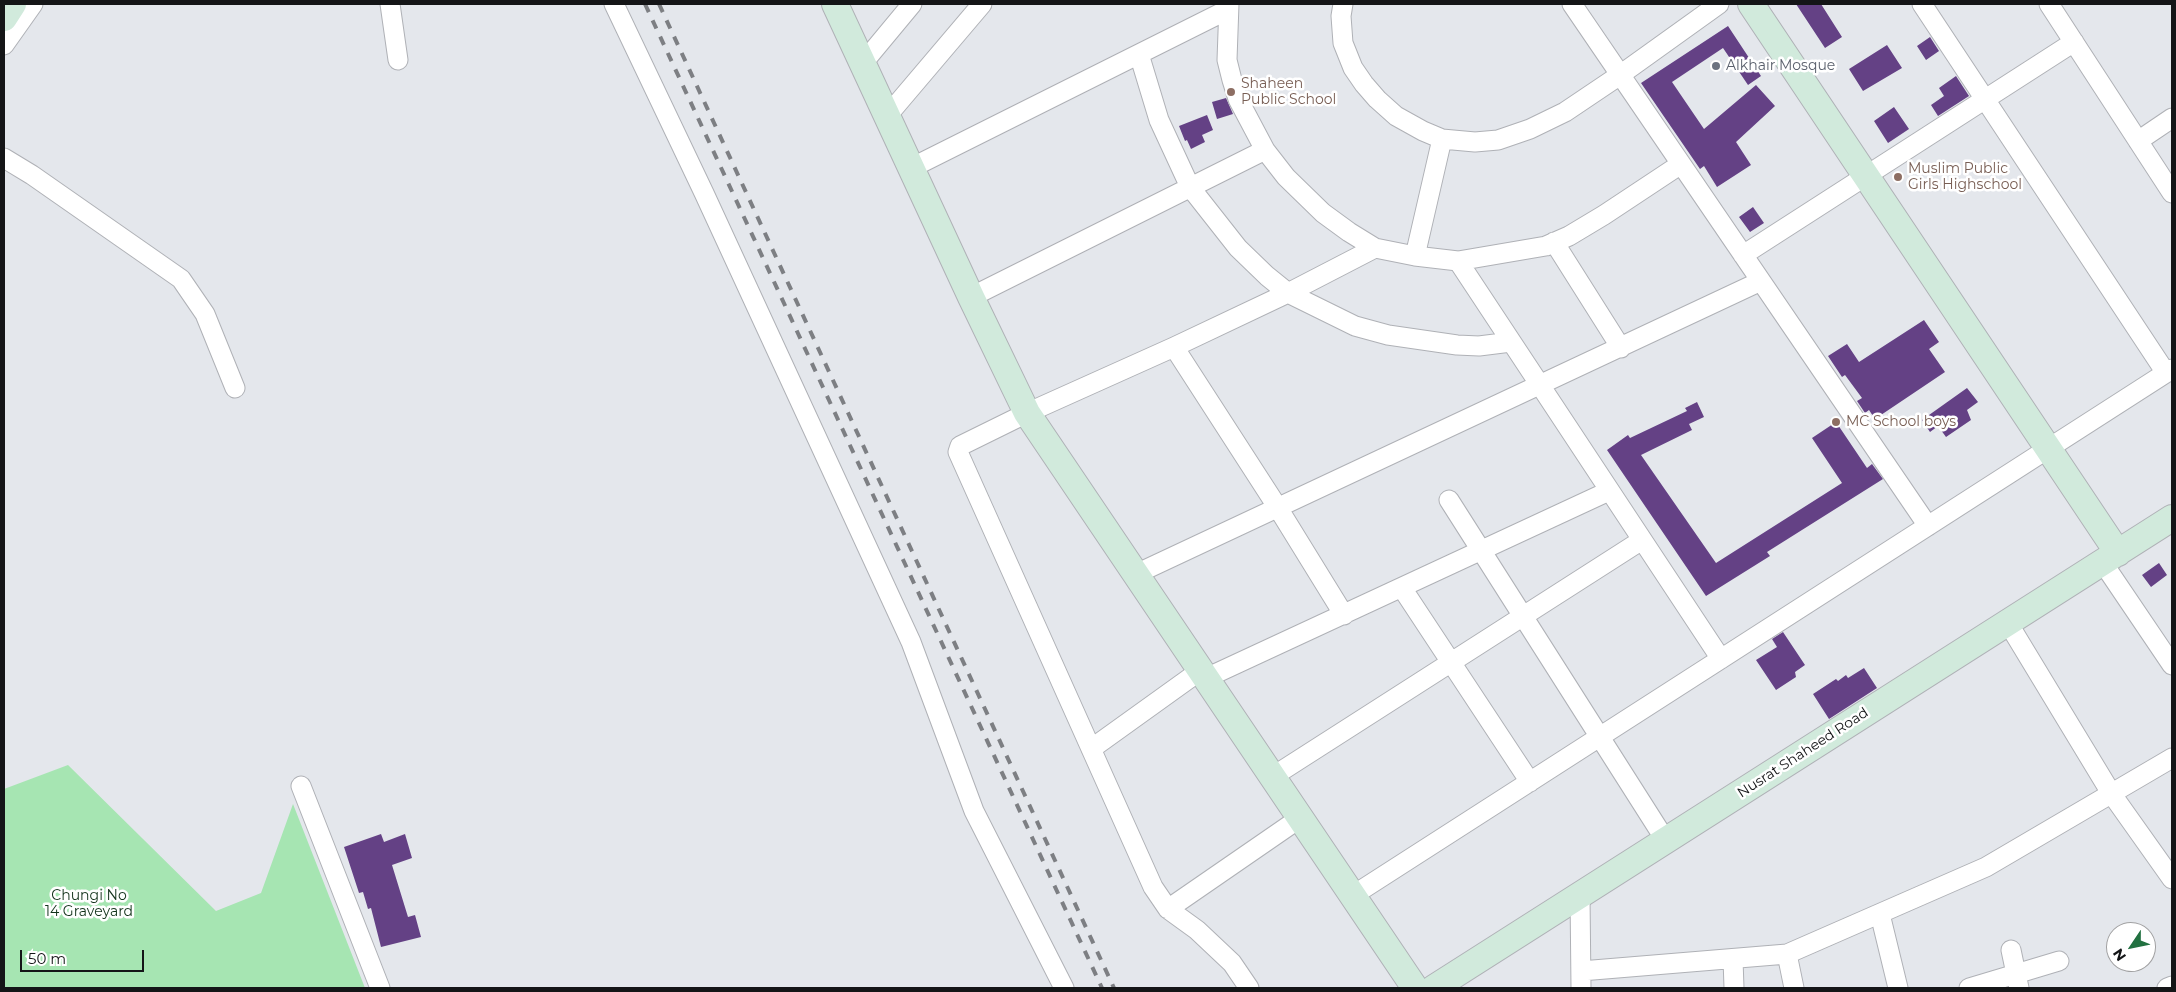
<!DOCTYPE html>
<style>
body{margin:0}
#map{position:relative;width:2176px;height:992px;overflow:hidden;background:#e4e7ec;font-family:Montserrat,sans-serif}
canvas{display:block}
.frame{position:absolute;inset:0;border:5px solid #141517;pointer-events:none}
.north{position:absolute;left:2106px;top:922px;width:50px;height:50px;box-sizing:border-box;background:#fff;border:1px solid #a1a1a2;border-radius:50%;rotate:236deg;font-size:14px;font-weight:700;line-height:20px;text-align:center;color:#141517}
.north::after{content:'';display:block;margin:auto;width:18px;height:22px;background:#227141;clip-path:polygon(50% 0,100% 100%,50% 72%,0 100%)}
.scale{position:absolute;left:20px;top:950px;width:124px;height:22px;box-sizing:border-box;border:2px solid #141517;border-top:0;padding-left:6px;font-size:15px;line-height:18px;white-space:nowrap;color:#141517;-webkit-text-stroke:4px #fff;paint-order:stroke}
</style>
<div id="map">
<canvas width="2176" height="992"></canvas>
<div class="frame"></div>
<div class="north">N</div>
<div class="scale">50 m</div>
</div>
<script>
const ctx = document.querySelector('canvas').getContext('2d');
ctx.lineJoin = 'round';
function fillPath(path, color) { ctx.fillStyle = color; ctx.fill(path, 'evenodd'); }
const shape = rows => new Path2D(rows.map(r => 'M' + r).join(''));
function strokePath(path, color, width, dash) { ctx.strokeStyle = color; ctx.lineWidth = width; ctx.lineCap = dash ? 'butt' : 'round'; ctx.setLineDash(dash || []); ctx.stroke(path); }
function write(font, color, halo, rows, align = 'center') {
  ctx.font = font + ' Montserrat,sans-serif'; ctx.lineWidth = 5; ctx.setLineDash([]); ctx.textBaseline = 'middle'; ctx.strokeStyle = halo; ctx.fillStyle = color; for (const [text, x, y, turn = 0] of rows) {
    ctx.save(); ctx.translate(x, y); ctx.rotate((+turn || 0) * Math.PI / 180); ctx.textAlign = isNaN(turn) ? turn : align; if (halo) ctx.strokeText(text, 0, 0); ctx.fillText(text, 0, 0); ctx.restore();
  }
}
const green = shape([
 [68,765,216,911,261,893,293,804,365,988,4,988,4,789]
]);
const building = shape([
 [1796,4,1821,4,1842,37,1825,48],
 [1728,26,1761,76,1748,85,1723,48,1672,82,1704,129,1756,85,1775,106,1736,142,1751,165,1717,187,1704,166,1700,169,1641,83],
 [1930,37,1939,51,1926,60,1917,46],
 [1887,45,1902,68,1863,91,1849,69],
 [1956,76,1969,96,1938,116,1931,105,1944,96,1939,88],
 [1226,98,1233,114,1217,119,1212,102],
 [1894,107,1909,129,1888,143,1874,121],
 [1207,115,1213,130,1202,135,1205,142,1191,149,1187,140,1185,141,1179,126],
 [1753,207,1764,223,1750,232,1739,217],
 [1924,320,1939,342,1929,349,1945,372,1875,419,1869,410,1865,413,1857,401,1862,398,1845,375,1842,377,1828,356,1847,344,1859,362],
 [1967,388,1978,402,1967,410,1971,420,1946,437,1938,426,1930,432,1922,420],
 [1697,402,1704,417,1689,424,1692,430,1641,455,1716,563,1842,483,1812,438,1836,422,1867,468,1872,464,1883,479,1767,552,1770,556,1706,596,1607,450,1628,435,1630,438,1687,411,1685,408],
 [2159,563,2167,575,2151,587,2142,575],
 [1783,632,1805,665,1795,672,1796,677,1776,690,1756,660,1777,647,1772,639],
 [1864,668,1877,688,1829,719,1813,694,1836,679,1838,681,1846,675,1848,678],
 [381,834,384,842,405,834,412,858,392,865,408,917,415,915,421,937,381,947,371,908,368,909,363,892,359,893,344,847]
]);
const street = shape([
 [390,4,398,60],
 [614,4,704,193,911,642,974,811,1064,988],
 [1229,4,1227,60,1232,80,1238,99,1265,150,1286,177,1323,213,1349,232,1375,248,1415,256,1458,261,1546,246,1569,236,1604,215,1681,164],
 [1343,4,1341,16,1343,43,1353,68,1364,84,1377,99,1396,116,1423,131,1442,139,1475,142,1498,140,1530,129,1565,112,1620,75,1719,4],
 [1572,4,1928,526],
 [1922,4,2166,373],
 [2049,4,2172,193],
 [4,45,33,4],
 [1139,54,1159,120,1190,187,1238,248,1267,276,1288,293,1355,326,1388,335,1457,345,1479,346,1511,342],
 [863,63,912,4],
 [887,116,982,4],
 [2138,141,2172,118],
 [4,158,32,175,181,279,205,314,235,388],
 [911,168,1227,10],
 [1554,242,1621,348],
 [1743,255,2074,42],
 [1415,256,1442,139],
 [1458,261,1721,659],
 [971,297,1265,150],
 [1174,347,1278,508,1344,615],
 [1449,500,1666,841],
 [2103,563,2172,665],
 [1136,574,1761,281],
 [1402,588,1530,782],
 [2008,623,2111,793,2172,879],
 [1206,678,1609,491],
 [1091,749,1201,670],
 [1272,777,1642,540],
 [301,786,380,988],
 [1580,895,1581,988],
 [1352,896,2172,369],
 [1168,909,1300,818],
 [1880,914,1898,988],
 [2011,950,2019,988],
 [1787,954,1794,988],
 [1733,959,1734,988],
 [1581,971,1787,954,1986,867,2172,758],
 [1249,988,1232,963,1197,930,1168,909,1153,887,958,452,960,446,1027,413,1174,347,1288,293,1375,248],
 [1969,988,2059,961],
 [2167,988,2172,986]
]);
const secondary = shape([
 [835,4,971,297,1027,413,1415,988],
 [1751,4,2118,553],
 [4,18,13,4],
 [1434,988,2172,518]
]);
const rail = shape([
 [645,4,1102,988],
 [659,4,1114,988]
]);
const markers = [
 [1716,66,5,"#6b7280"],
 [1231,92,5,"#8d6e63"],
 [1898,177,5,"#8d6e63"],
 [1836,422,5,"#8d6e63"]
];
const worshipNames = [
 ["Alkhair Mosque",1726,66]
];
const educationNames = [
 ["Shaheen",1241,84],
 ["Public School",1241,100],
 ["Muslim Public",1908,169],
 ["Girls Highschool",1908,185],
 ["MC School boys",1846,422]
];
const streetNames = [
 ["Nusrat Shaheed Road",1803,753,-33]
];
const parkNames = [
 ["Chungi No",89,896],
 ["14 Graveyard",89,912]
];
fillPath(green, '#a6e5b2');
fillPath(building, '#644185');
strokePath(street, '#afb1b6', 21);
strokePath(secondary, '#afb1b6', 28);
strokePath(street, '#fff', 19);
strokePath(secondary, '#d1eadc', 26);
strokePath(rail, '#7d7f83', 4, [9, 9]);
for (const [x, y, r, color] of markers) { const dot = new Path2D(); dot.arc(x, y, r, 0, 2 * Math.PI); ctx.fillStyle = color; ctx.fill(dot); strokePath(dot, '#fff', 2); }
write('14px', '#5b616d', '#fff', worshipNames, 'left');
write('14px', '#785e54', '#fff', educationNames, 'left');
write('14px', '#141517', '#fff', streetNames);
write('14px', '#12321a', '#fff', parkNames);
</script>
